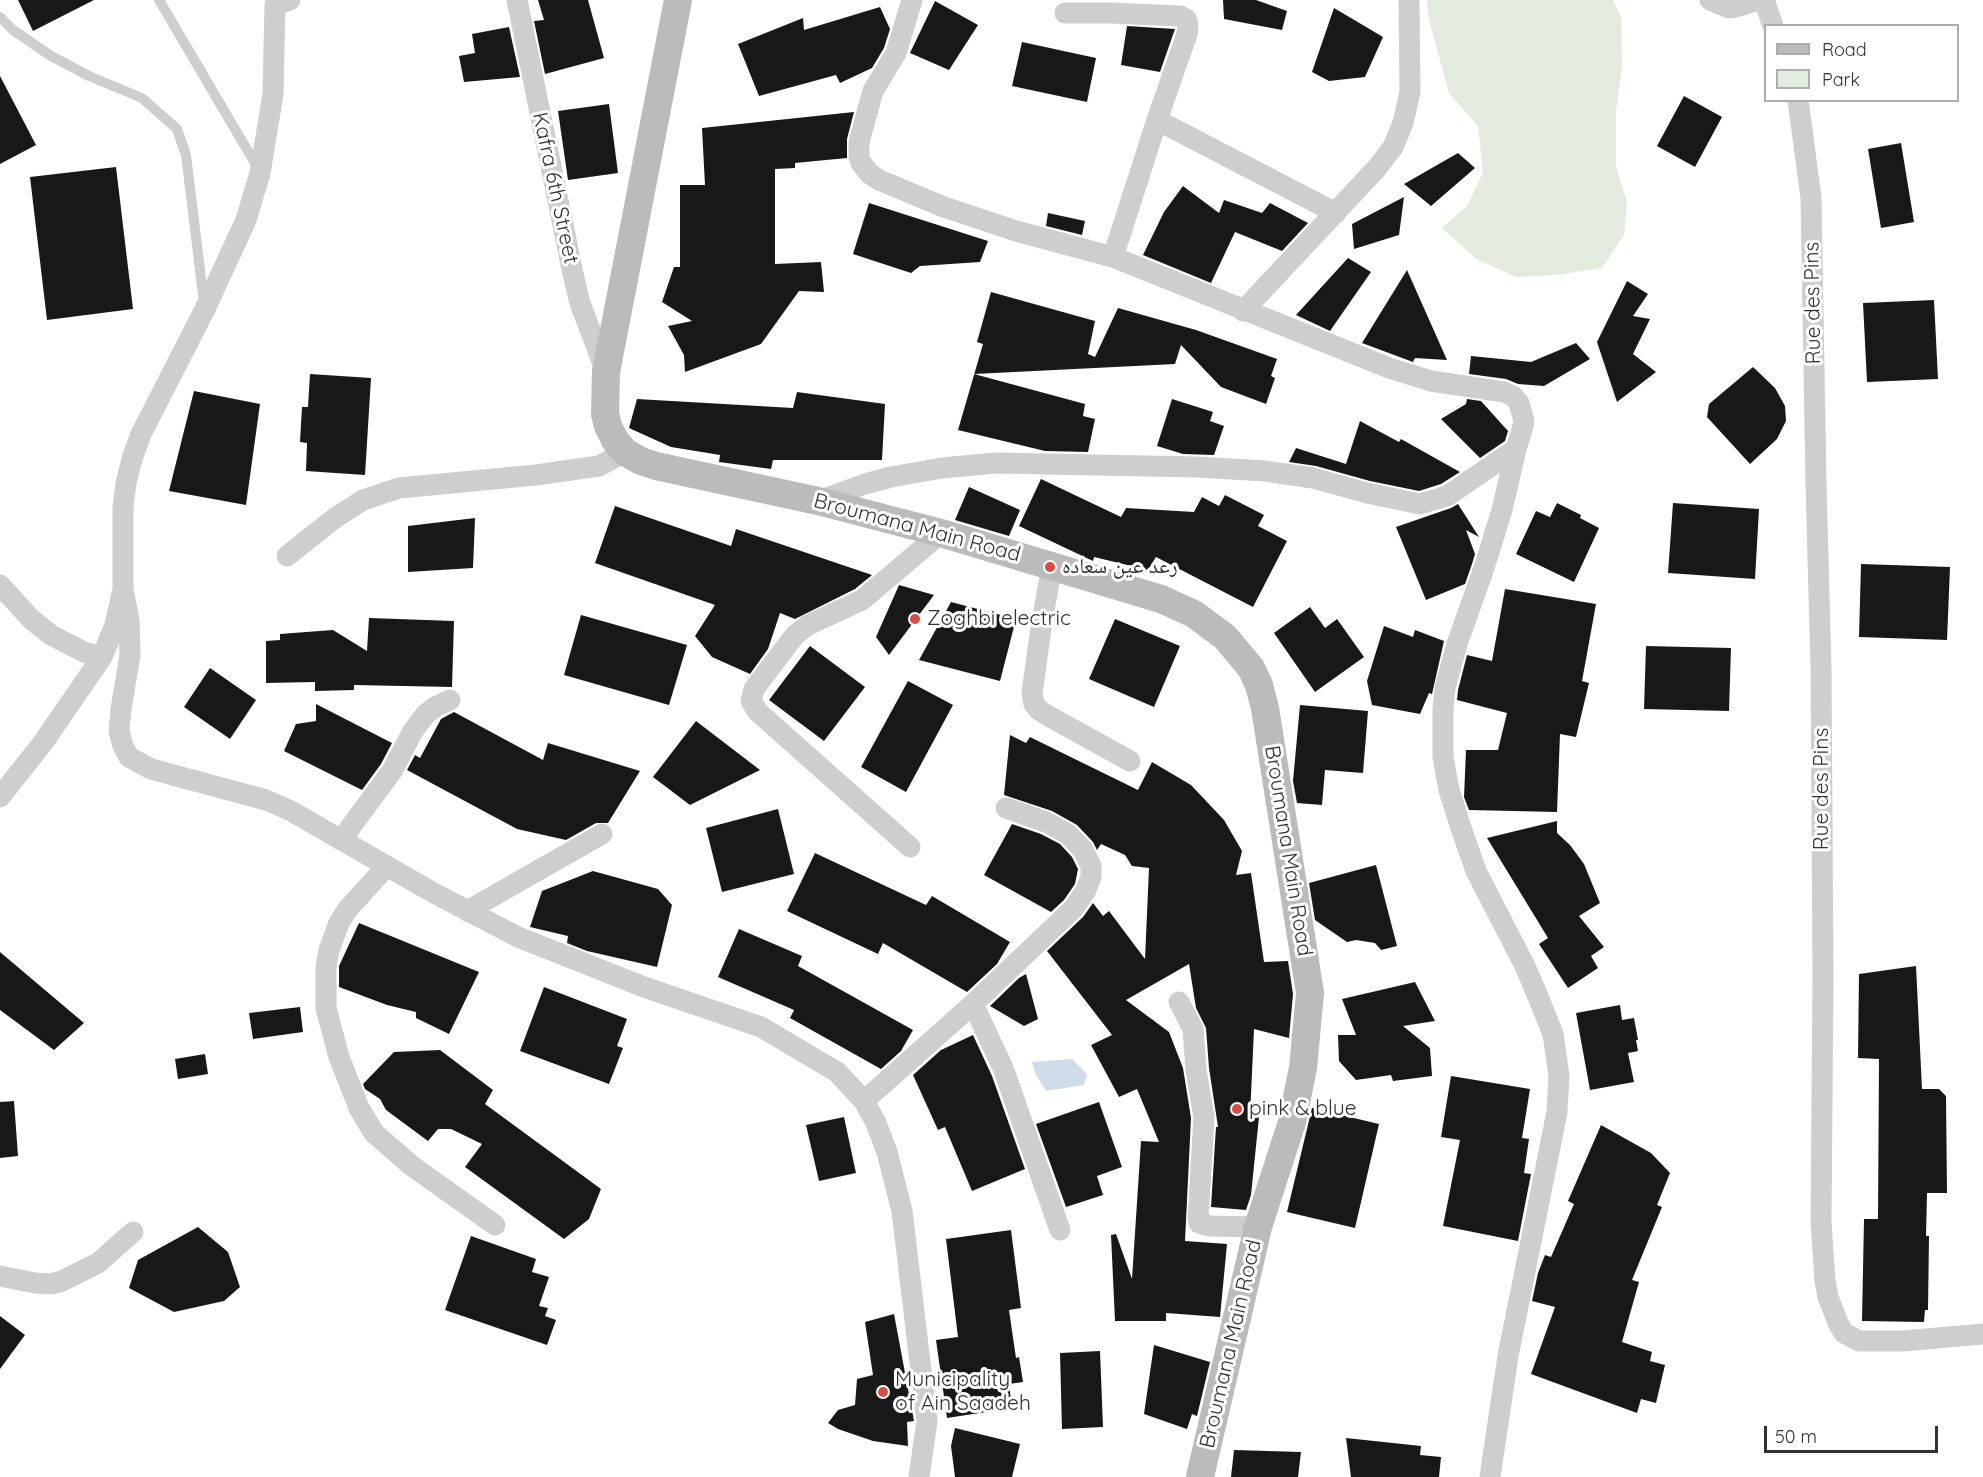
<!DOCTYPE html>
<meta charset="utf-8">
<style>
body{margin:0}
#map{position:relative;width:1983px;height:1477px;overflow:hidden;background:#fff;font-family:Quicksand,sans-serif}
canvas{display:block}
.legend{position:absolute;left:1764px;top:24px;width:195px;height:78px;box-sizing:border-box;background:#fff;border:2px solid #adadad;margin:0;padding:8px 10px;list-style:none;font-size:18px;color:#313131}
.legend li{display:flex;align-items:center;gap:12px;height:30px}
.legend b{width:30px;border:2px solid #adadad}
.scale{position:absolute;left:1764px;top:1426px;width:174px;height:27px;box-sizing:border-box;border:3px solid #313131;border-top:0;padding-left:8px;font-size:18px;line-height:21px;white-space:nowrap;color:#313131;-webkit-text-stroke:4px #fff;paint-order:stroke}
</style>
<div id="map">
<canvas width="1983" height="1477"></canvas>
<ul class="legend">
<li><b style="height:8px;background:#bbb"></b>Road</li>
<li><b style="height:16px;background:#e3eade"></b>Park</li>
</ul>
<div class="scale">50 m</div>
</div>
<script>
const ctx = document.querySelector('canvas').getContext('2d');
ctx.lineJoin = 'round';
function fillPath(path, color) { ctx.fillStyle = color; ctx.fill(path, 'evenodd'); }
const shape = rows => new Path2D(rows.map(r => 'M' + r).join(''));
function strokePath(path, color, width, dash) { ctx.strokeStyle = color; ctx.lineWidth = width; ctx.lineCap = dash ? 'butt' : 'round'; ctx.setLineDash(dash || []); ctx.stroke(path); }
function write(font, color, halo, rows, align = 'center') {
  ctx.font = font + ' Quicksand,"Noto Naskh Arabic",sans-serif'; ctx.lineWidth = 6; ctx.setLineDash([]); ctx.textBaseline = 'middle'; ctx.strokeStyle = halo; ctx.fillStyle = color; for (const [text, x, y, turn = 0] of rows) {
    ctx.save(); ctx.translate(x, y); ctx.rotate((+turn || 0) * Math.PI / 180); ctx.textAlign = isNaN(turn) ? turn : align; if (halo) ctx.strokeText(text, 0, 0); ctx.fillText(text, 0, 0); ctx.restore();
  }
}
const green = shape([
 [1427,0,1613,0,1621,17,1622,67,1616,111,1616,166,1627,202,1624,235,1602,268,1556,275,1516,277,1476,259,1442,228,1467,206,1483,173,1478,126,1449,93,1429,20]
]);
const water = shape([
 [1072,1059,1087,1074,1084,1085,1046,1091,1036,1075,1032,1062]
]);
const building = shape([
 [18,0,94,0,33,31],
 [538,0,588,0,604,58,545,74,534,21,544,20],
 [1223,0,1256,0,1287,11,1282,30,1224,19],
 [935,1,978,25,949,70,910,53],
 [880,7,890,29,884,48,872,68,840,83,836,75,759,96,738,44,803,18,804,30],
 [1334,8,1383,37,1365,77,1329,81,1312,72],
 [1127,26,1175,29,1160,72,1121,65],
 [509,27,520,77,464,82,459,56,475,53,472,34],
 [1022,42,1096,58,1087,102,1012,86],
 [0,76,36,145,0,164],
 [1684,96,1722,117,1695,167,1657,146],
 [609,104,618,173,568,180,558,111],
 [854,112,847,139,847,158,795,163,795,168,775,169,775,264,821,262,824,292,799,291,761,344,685,372,684,355,668,326,692,321,662,302,674,267,680,267,680,185,705,185,702,128],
 [1901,143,1914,222,1881,228,1868,149],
 [1458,153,1475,168,1431,206,1404,184],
 [116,167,133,309,47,320,30,177],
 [1183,186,1219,213,1224,200,1262,213,1270,203,1308,223,1282,251,1235,232,1211,283,1143,255,1164,212],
 [1404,197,1399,235,1354,249,1352,224],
 [869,203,988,241,980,262,920,266,911,273,853,254],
 [1048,213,1085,221,1082,235,1046,226],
 [1348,258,1371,272,1330,331,1296,315],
 [1407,270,1447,360,1415,358,1413,362,1362,343],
 [1627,281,1648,294,1633,316,1650,319,1633,354,1656,372,1617,402,1597,342],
 [991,292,1095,321,1088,354,1095,357,1118,308,1196,330,1277,359,1271,376,1275,378,1266,404,1221,387,1181,345,1175,364,974,374,1085,404,1083,416,1095,419,1088,452,1045,451,958,430,983,344,977,342],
 [1934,300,1938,379,1867,382,1863,303],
 [1576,343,1590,359,1544,386,1518,384,1506,379,1469,374,1471,356,1531,362],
 [1753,367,1775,388,1785,406,1786,421,1777,439,1750,464,1707,417,1709,404],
 [310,374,371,378,365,475,306,471,307,443,300,442,302,407,308,407],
 [194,391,260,404,246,505,169,491],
 [797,392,885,404,882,460,773,460,771,469,719,462,720,455,671,447,629,428,637,399,793,408],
 [1172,399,1213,412,1210,421,1224,426,1214,455,1183,454,1157,446],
 [1467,399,1481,401,1508,431,1505,441,1480,458,1441,419,1466,404],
 [1360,421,1399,442,1401,439,1460,472,1441,484,1419,491,1370,481,1316,466,1289,462,1296,448,1346,464],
 [1041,479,1121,517,1126,508,1194,512,1202,497,1219,506,1225,495,1264,515,1258,526,1287,541,1253,607,1156,557,1148,570,1094,557,1093,561,1019,526],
 [969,487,1020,510,1009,536,955,520],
 [1557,503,1581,515,1580,518,1599,528,1574,582,1516,554,1536,511,1550,517],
 [1673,503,1759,509,1755,579,1668,573],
 [1458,504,1479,537,1466,530,1475,554,1472,564,1465,584,1426,600,1396,527,1451,508],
 [615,506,731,546,736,529,872,575,855,589,795,619,780,613,768,649,750,674,712,657,695,636,715,605,595,563],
 [475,518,473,568,408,572,408,526],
 [1861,564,1950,567,1947,640,1859,637],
 [899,585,934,595,889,655,876,637],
 [1505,589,1596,604,1582,681,1589,683,1576,737,1560,734,1557,812,1469,810,1464,797,1466,750,1498,750,1507,713,1457,700,1458,690,1467,655,1492,661],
 [951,602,1016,619,1000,681,919,660],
 [1310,607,1325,628,1337,619,1364,657,1315,692,1274,633],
 [581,615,687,645,669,705,564,675],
 [369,618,454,621,452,687,354,685,354,690,315,691,315,682,266,683,266,641,280,640,280,634,333,630,367,651],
 [1115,619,1180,646,1154,707,1089,679],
 [1384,626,1413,637,1415,630,1444,641,1432,694,1429,693,1420,714,1372,705,1367,681],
 [810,646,865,687,824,741,769,700],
 [1646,646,1731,648,1729,711,1644,709],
 [210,668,256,700,230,739,184,707],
 [908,681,953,705,906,792,861,767],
 [316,704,392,743,381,764,362,790,284,751,296,724,316,721],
 [1300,705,1368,711,1363,773,1325,770,1322,805,1297,803,1293,781],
 [454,712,543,760,548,743,640,771,608,823,596,823,566,840,517,829,407,770,415,755,420,758,441,719],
 [696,721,760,770,690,805,653,777],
 [1010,735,1026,743,1030,737,1138,790,1152,762,1191,785,1224,820,1242,851,1236,875,1251,873,1264,962,1288,961,1293,994,1289,1038,1254,1029,1250,1116,1259,1117,1251,1195,1246,1210,1211,1207,1216,1127,1218,1127,1209,1068,1206,1028,1196,1008,1189,964,1126,1000,1169,1032,1183,1068,1191,1118,1185,1241,1227,1244,1220,1317,1166,1313,1166,1321,1115,1321,1111,1235,1116,1234,1132,1279,1141,1141,1159,1142,1137,1089,1119,1097,1091,1045,1112,1035,1047,951,1083,917,1093,903,1103,916,1109,911,1145,959,1149,868,1132,866,1125,855,1101,844,1097,850,1093,842,1077,825,1052,811,1004,795],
 [778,809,794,874,722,892,706,828],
 [1557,821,1557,833,1570,845,1584,864,1600,903,1579,916,1604,947,1591,956,1598,968,1568,988,1539,944,1548,938,1487,838],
 [1012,824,1041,834,1060,844,1072,857,1078,869,1075,884,1064,900,1051,912,984,875],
 [815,853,926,905,932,896,1010,942,997,964,967,992,883,943,878,954,787,911],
 [1376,865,1397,946,1381,950,1375,943,1356,940,1347,942,1315,920,1309,883],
 [593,871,658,889,672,905,657,967,587,951,567,943,568,936,530,927,542,891],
 [359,923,479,972,449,1034,416,1018,416,1012,387,1005,339,987,339,966],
 [739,929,802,956,798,966,913,1030,901,1051,881,1069,790,1018,794,1010,718,977],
 [0,952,84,1023,54,1050,0,1010],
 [1916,966,1922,1089,1939,1089,1946,1096,1947,1193,1927,1193,1926,1236,1929,1236,1928,1310,1925,1310,1924,1322,1862,1321,1864,1219,1878,1219,1879,1059,1858,1058,1859,974],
 [1026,974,1038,1019,1024,1026,990,1006,1019,978],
 [1415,982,1435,1021,1403,1026,1430,1048,1432,1076,1393,1081,1391,1075,1356,1080,1339,1061,1338,1035,1356,1035,1342,999],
 [544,987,627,1019,617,1046,623,1048,609,1084,520,1051],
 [1620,1005,1622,1020,1634,1018,1638,1040,1636,1040,1638,1051,1628,1053,1634,1082,1590,1090,1576,1013],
 [300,1007,303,1032,253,1039,249,1013],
 [973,1035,992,1076,1025,1169,972,1191,945,1127,938,1130,913,1075,941,1050],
 [440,1050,493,1090,485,1104,601,1189,589,1219,564,1239,465,1167,482,1144,451,1129,438,1129,428,1141,386,1110,380,1099,365,1089,363,1084,394,1052],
 [205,1054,208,1074,178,1079,175,1059],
 [1451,1076,1530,1089,1522,1138,1529,1139,1524,1173,1531,1174,1518,1241,1443,1226,1460,1140,1441,1137],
 [14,1101,18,1156,0,1158,0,1102],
 [1099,1102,1122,1167,1097,1176,1103,1195,1066,1207,1036,1124],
 [1312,1108,1379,1124,1355,1228,1287,1212],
 [844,1117,856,1173,819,1181,806,1125],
 [1601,1125,1651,1153,1670,1173,1657,1205,1662,1207,1632,1280,1639,1282,1622,1342,1652,1352,1650,1361,1665,1365,1656,1403,1641,1399,1637,1413,1531,1374,1555,1307,1532,1301,1538,1273,1545,1255,1551,1257,1574,1204,1568,1201],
 [198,1227,228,1252,240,1287,224,1301,174,1312,129,1288,138,1260],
 [1011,1230,1021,1308,1009,1310,1016,1358,1019,1357,1023,1382,1009,1384,1012,1408,947,1418,936,1340,958,1337,946,1239],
 [471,1236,536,1259,532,1272,549,1277,539,1306,548,1308,545,1316,556,1320,547,1345,445,1310],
 [894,1314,914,1421,907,1422,908,1446,873,1441,838,1429,828,1423,838,1410,855,1405,857,1379,873,1375,865,1322],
 [0,1316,25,1335,0,1369],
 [1154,1345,1210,1362,1197,1416,1192,1414,1187,1429,1144,1414],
 [1100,1351,1103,1427,1062,1429,1060,1353],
 [955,1428,1020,1444,1012,1477,955,1477,951,1446],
 [1346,1438,1421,1446,1420,1455,1441,1457,1439,1477,1351,1477],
 [1234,1450,1301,1452,1298,1477,1231,1477]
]);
const service = shape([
 [159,0,259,170],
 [0,17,13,30,51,56,89,76,142,98,177,129,186,155,204,303]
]);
const minor = shape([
 [517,0,573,274,580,303,606,372],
 [1710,0,1729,8,1736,7,1759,0],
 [1764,0,1773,26],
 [1065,13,1111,13,1180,16,1186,19,1188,24,1187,34,1157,120,1113,257],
 [1798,100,1811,198,1816,483,1821,668,1823,976,1821,1223,1825,1280,1828,1297,1839,1325,1844,1333,1859,1341,1903,1341,1983,1334],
 [1157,120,1336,213],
 [1243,311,1377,168,1393,147,1403,123,1410,92,1409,0],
 [818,501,865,484,891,477,942,468,995,463,1197,467,1265,471,1313,478,1367,493,1420,504,1447,496,1516,449,1522,430,1524,421,1519,403,1513,396,1504,392,1431,381,1389,368,1113,257,1016,231,944,207,879,180,870,174,861,163,859,156,859,142,873,91,896,53,912,0],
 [287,556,335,518,363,500,399,488,536,475,599,466,625,452],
 [1052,566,1042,621,1032,693,1034,704,1039,710,1045,714,1130,761],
 [0,585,31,619,51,635,84,652,102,657],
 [123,589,129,620,130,655,121,709,119,731,123,746,129,757,151,769,266,800,291,811,432,892,518,937,644,987,761,1027,837,1072,864,1101,876,1123,887,1152,902,1211,927,1421,919,1477],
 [0,797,42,744,102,657,115,625,123,589,123,507,126,483,132,459,141,434,205,309,246,220,260,173,273,94,275,5,290,0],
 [341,840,392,771,413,731,425,715,435,707,450,700],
 [910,847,758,712,751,701,754,689,795,635,808,625,862,600,941,533],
 [387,866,347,910,339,923,329,950,326,967,326,1008,339,1057,359,1108,374,1133,412,1166,495,1225],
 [467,911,602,834],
 [1179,1002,1193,1029,1196,1070,1204,1117,1198,1219,1199,1223,1210,1226,1258,1227],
 [973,1004,1003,1068,1060,1230],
 [864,1101,973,1004,1074,908,1086,890,1091,877,1091,866,1083,850,1068,834,1046,822,1006,808],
 [0,1276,35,1283,51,1284,62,1281,98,1263,133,1232],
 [1490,1477,1508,1356,1557,1112,1559,1076,1553,1034,1539,999,1525,966,1476,871,1460,825,1449,790,1443,757,1443,710,1445,688,1457,644,1484,568,1502,510,1516,449]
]);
const secondary = shape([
 [678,0,606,372,605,414,608,426,615,440,625,452,641,461,656,466,818,501,941,533,1161,599,1194,614,1225,637,1251,668,1259,685,1265,708,1310,993,1303,1068,1292,1122,1258,1227,1200,1477]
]);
const markers = [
 [1050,567,6,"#d74b44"],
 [915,619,6,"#d74b44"],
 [1237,1109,6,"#d74b44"],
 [883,1392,6,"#d74b44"]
];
const streetNames = [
 ["Kafra 6th Street",555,188,78],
 ["Rue des Pins",1813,303,-91],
 ["Broumana Main Road",917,528,15],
 ["Rue des Pins",1822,789,-90],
 ["Broumana Main Road",1288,851,81],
 ["Broumana Main Road",1231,1344,-77]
];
const poiNames = [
 ["رعد عين سعاده",1062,567],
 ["Zoghbi electric",927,619],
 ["pink & blue",1249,1109],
 ["Municipality",895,1380],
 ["of Ain Saadeh",895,1404]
];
fillPath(green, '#e3eade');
fillPath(water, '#cfddea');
fillPath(building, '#181818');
strokePath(service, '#cecece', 10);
strokePath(minor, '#cecece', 21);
strokePath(secondary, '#bbb', 28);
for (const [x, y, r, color] of markers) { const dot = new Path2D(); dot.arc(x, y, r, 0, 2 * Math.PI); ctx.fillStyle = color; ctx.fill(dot); strokePath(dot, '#fff', 2); }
write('21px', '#313131', '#fff', streetNames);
write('21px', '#313131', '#fff', poiNames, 'left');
</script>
